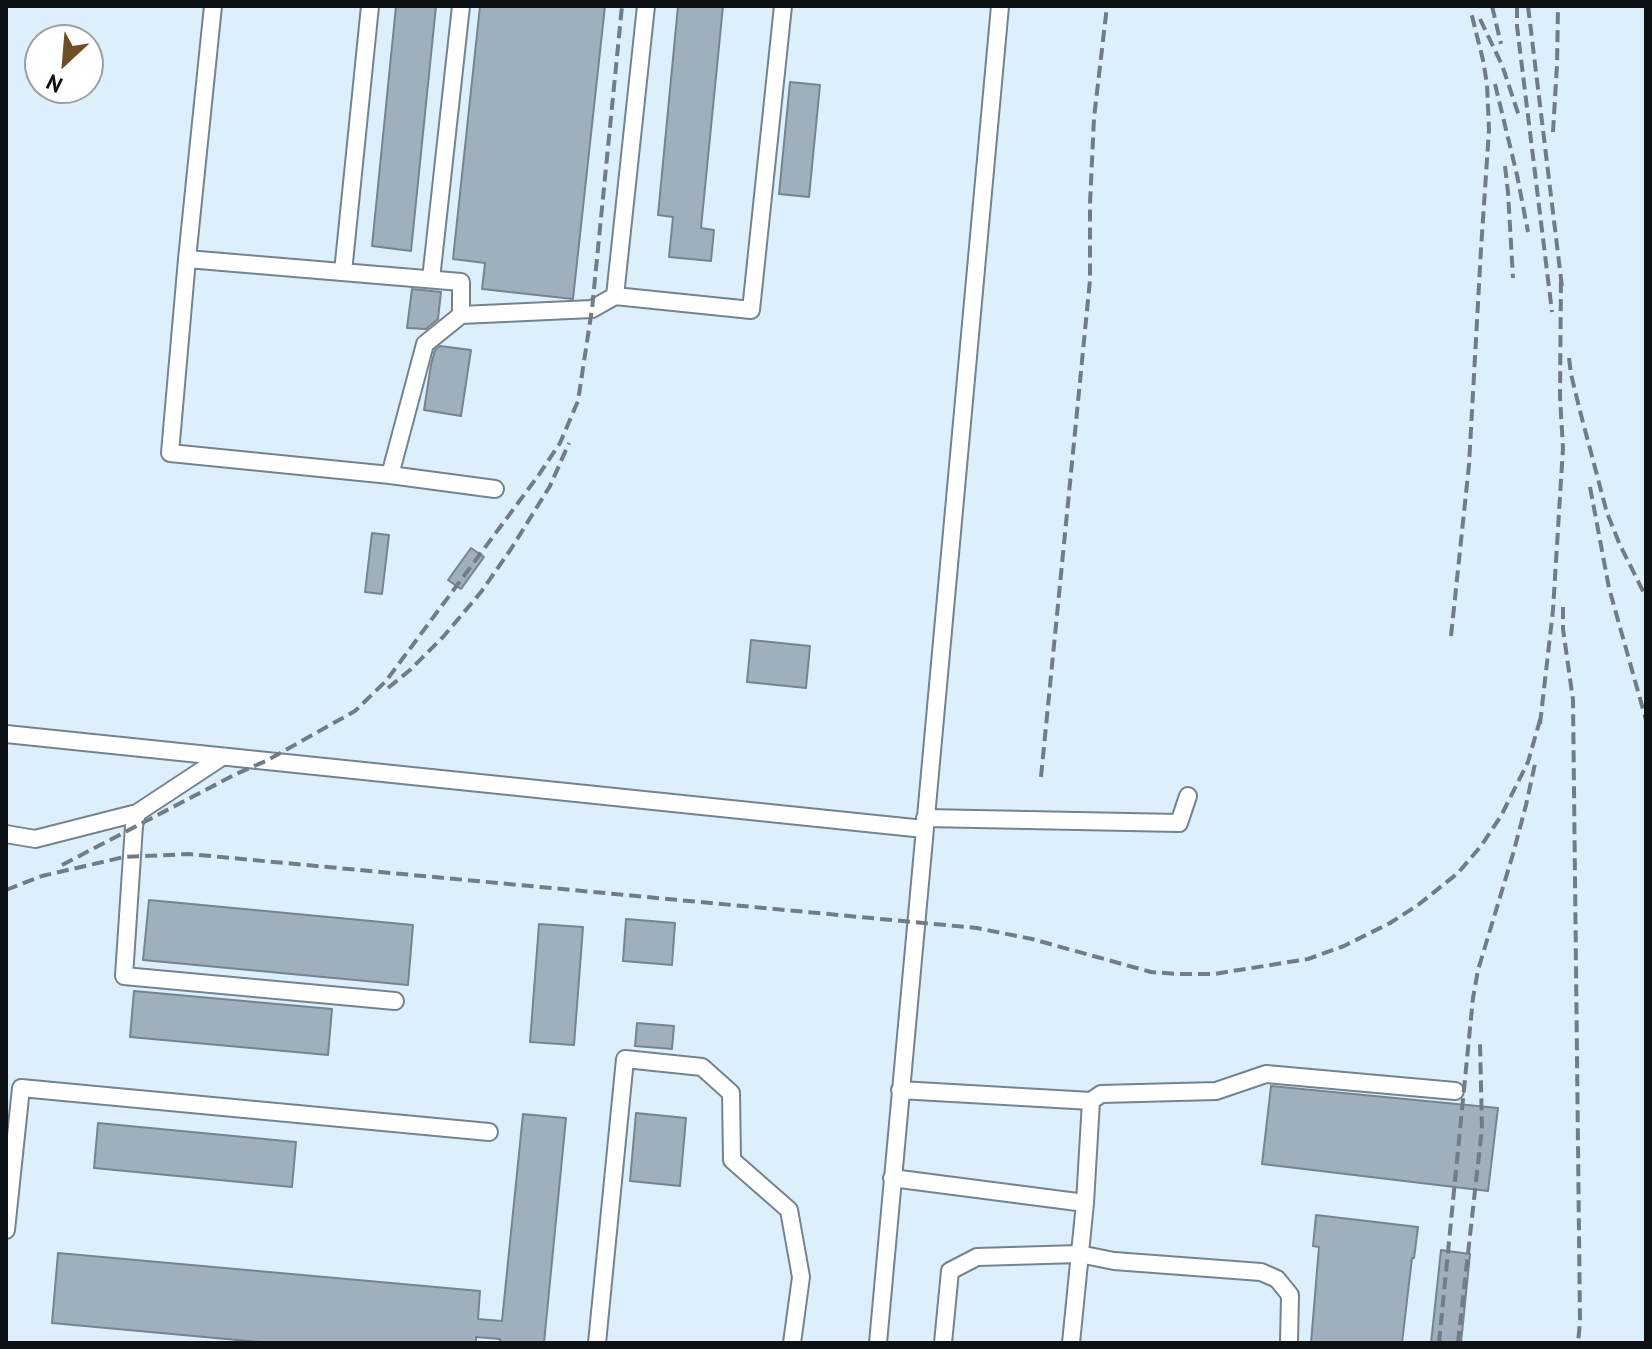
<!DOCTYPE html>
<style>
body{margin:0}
#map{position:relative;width:1652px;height:1349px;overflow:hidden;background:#deeffc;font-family:"PT Sans",sans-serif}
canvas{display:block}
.frame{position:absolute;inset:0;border:8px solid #0b1115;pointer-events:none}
.north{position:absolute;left:24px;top:24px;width:80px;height:80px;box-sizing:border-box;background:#fff;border:2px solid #9da0a1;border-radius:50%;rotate:206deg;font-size:22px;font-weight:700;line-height:32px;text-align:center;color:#0b1115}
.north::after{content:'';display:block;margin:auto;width:28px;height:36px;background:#704f26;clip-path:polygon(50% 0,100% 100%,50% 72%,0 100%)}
</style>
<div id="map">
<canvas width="1652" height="1349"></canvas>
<div class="frame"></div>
<div class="north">N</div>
</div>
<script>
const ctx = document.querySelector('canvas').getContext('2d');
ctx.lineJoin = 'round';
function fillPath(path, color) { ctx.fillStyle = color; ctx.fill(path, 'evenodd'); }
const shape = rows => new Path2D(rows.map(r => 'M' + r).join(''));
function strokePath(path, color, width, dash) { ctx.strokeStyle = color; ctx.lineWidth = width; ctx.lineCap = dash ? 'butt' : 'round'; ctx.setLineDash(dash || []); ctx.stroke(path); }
const building = shape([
 [396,6,436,6,411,251,372,246,396,6],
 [480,6,605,6,573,299,482,289,485,263,453,259,480,6],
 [678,6,723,6,701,228,714,230,711,261,669,257,673,217,658,215,678,6],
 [790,82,820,85,809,197,779,194,790,82],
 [412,289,441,292,438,319,426,329,407,328,412,289],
 [440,346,471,350,461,416,424,410,431,365,435,350,440,346],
 [372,533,389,535,382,594,365,592,372,533],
 [471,548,484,557,461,589,448,580,471,548],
 [751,640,810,646,806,688,747,682,751,640],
 [149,900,413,925,408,985,143,960,149,900],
 [626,919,675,923,672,965,623,961,626,919],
 [539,924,583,927,574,1045,530,1042,539,924],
 [134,991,332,1009,328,1055,130,1037,134,991],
 [637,1023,674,1026,672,1049,635,1046,637,1023],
 [1271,1086,1498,1108,1488,1191,1262,1164,1271,1086],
 [636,1113,686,1118,680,1186,630,1181,636,1113],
 [523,1114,566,1118,544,1343,500,1343,500,1339,476,1337,476,1343,270,1343,52,1323,58,1253,480,1291,478,1319,502,1321,523,1114],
 [98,1123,296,1142,292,1187,94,1168,98,1123],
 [1316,1215,1418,1227,1414,1258,1412,1258,1402,1343,1311,1343,1319,1247,1313,1246,1316,1215],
 [1441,1250,1470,1254,1461,1343,1431,1343,1441,1250]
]);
const minor = shape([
 [213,6,187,259,170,453,390,475,495,489],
 [187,259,461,282,461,315,592,309,615,296,646,6],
 [343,272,370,6],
 [431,279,461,6],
 [615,296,751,310,783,6],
 [390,475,425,344,461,315],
 [6,734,924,829],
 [137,813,134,826,124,976,395,1001],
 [925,818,1179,823,1188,796],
 [6,834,35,839,137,813,222,757],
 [1091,1101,1101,1094,1216,1091,1266,1074,1455,1091],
 [892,1178,1085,1203,1091,1101,900,1090],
 [6,1230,21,1088,489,1132],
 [597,1343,625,1059,702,1067,731,1093,732,1160,789,1210,801,1277,792,1343],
 [878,1343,1000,6],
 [943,1343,950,1271,977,1257,1079,1254,1114,1261,1261,1272,1277,1279,1290,1295,1289,1343],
 [1071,1343,1085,1203]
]);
const rail = shape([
 [1492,6,1501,44],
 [1517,6,1517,26,1552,312],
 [1528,6,1562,287],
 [1480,19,1502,65,1520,119],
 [1495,84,1517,175,1528,232],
 [1553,132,1557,65,1558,6],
 [1505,166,1508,192,1513,278],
 [1569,358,1571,374,1580,411,1607,513,1620,545,1646,597],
 [1590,487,1609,588,1646,720],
 [1563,607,1563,629,1573,700,1580,1322,1578,1343],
 [1451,636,1469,465,1481,249,1489,130,1487,84,1483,60,1471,12],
 [388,688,410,670,443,637,481,592,511,549,550,486,569,443],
 [1540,724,1553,610,1563,448,1560,397,1561,277],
 [1041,777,1090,280,1090,203,1094,118,1107,6],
 [62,865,236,774,266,761,355,711,386,681,538,476,560,443,578,401,592,309,622,6],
 [6,890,42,876,124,857,189,854,977,928,1032,939,1151,972,1177,974,1214,974,1308,959,1344,946,1390,923,1418,905,1458,873,1481,846,1501,816,1528,762,1542,713],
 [1439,1343,1473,998,1478,970,1513,854,1526,805,1535,764],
 [1458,1343,1482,1128,1480,1042]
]);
fillPath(building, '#9fafbb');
strokePath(building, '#75848f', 2);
strokePath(minor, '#74838e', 20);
strokePath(minor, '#fff', 16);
strokePath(rail, '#717c85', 4, [12, 6]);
</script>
